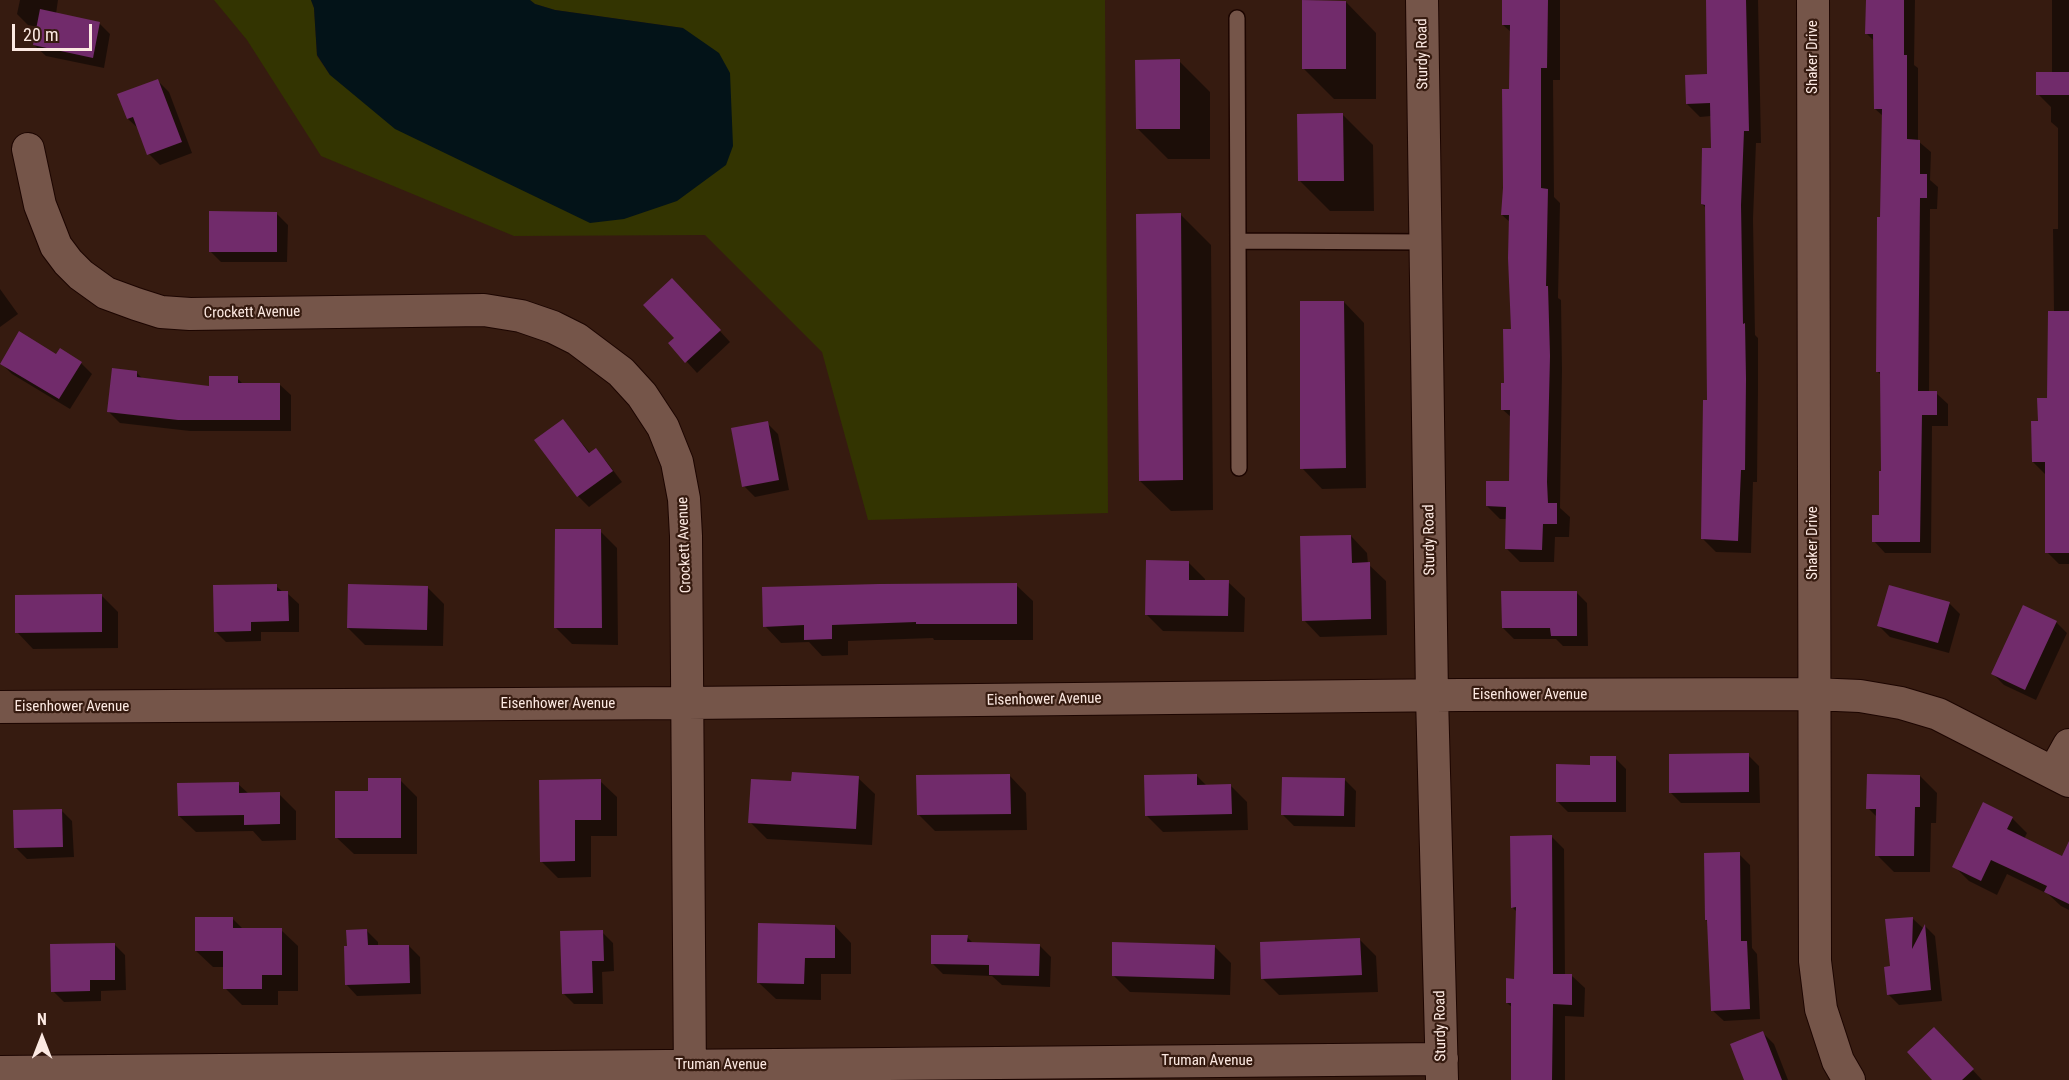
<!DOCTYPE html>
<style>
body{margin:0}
#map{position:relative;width:2069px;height:1080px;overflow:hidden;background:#361b10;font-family:"Roboto Condensed",sans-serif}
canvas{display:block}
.north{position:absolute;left:12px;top:1008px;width:60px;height:60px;-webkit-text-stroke:4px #361b10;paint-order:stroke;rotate:0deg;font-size:16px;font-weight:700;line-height:24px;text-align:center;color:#fce9e2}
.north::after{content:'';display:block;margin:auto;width:21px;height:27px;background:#fce9e2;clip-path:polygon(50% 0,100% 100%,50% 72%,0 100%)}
.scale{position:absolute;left:12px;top:24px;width:80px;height:27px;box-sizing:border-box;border:3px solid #fce9e2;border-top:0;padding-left:8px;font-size:18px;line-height:21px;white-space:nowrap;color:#fce9e2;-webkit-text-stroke:4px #361b10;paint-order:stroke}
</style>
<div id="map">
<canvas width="2069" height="1080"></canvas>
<div class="north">N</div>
<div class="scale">20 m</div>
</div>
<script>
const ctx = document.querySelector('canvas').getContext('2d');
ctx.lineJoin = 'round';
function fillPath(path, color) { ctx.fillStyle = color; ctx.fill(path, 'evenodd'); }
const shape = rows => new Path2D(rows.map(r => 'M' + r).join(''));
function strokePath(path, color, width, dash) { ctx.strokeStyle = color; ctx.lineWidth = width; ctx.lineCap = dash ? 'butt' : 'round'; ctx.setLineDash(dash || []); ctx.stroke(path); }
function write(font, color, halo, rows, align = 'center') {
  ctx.font = font + ' "Roboto Condensed",sans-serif'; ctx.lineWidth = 4.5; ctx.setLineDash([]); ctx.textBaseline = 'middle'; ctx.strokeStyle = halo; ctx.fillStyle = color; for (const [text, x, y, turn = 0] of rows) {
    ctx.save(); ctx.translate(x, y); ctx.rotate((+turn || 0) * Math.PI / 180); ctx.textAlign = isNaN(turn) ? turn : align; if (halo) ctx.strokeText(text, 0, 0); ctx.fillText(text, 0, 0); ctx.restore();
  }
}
const green = shape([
 [214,0,311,0,314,8,317,56,330,75,683,28,555,10,535,4,530,0,1105,0,1108,513,868,520,822,352,705,235,514,236,321,156,247,40]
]);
const water = shape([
 [311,0,530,0,535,4,555,10,683,28,719,53,730,73,733,146,726,165,677,201,624,219,590,223,395,129,330,75,317,55,314,8]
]);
const shadow = shape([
 [20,0,58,0,56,14,99,23,110,34,104,68,46,56,34,45,38,27,28,25,17,14],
 [1504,0,1560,0,1560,80,1553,80,1554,197,1560,203,1558,298,1561,300,1562,370,1560,508,1570,517,1569,537,1555,537,1554,562,1520,562,1507,549,1507,519,1500,519,1487,506,1510,483,1512,418,1502,409,1513,330,1511,223,1502,215,1511,91,1512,33,1503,25],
 [1708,0,1758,0,1761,143,1756,143,1753,219,1755,335,1758,338,1758,392,1757,482,1753,482,1751,553,1716,552,1703,539,1709,401,1706,208,1702,204,1712,149,1711,116,1700,117,1687,104,1708,76],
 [1867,0,1915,0,1914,65,1918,68,1918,141,1931,152,1930,180,1938,187,1937,209,1930,209,1929,393,1936,393,1948,404,1948,426,1932,426,1931,553,1885,553,1874,541,1881,516,1883,473,1882,376,1878,372,1883,116,1875,109,1875,42,1867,34],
 [2052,0,2069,0,2069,564,2059,564,2047,552,2045,474,2033,462,2039,422,2049,400,2054,313,2053,229,2058,229,2058,128,2051,122,2051,107,2038,94,2052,74],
 [1346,2,1376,33,1376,99,1334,99,1303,68],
 [1179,61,1210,92,1210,159,1168,159,1137,128],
 [158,81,169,92,192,153,160,165,149,154,140,130,128,119],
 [1343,115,1373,145,1374,211,1330,211,1299,180],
 [276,213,288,225,287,262,221,262,210,251],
 [1181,215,1211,245,1213,510,1171,511,1140,481],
 [0,289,18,314,0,327],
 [683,291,730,342,697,373,670,343,676,338],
 [1344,302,1364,323,1366,488,1322,489,1302,468],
 [57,356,81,363,92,374,70,409,12,374,1,363],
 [137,373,144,380,211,387,237,378,243,384,279,384,291,395,291,431,190,431,120,423,109,412],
 [563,421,591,454,595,450,606,461,622,482,589,507,578,496,536,440],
 [767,423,778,434,789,490,755,497,744,486],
 [600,531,617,548,618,645,572,644,555,627],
 [1351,536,1367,553,1368,564,1386,581,1387,635,1320,637,1304,620],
 [1188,562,1205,579,1205,581,1228,582,1245,598,1244,632,1163,631,1146,614],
 [1016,585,1033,601,1033,640,934,640,933,638,848,641,848,655,822,656,809,642,781,643,765,626],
 [276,586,284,593,287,593,299,604,299,632,261,632,261,641,226,642,215,631],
 [428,588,444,604,443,646,365,645,348,628],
 [1576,592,1587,603,1588,646,1563,646,1556,639,1514,639,1503,628],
 [101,595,118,612,118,648,33,649,17,632],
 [1949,603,1960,614,1949,653,1890,637,1879,626],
 [2056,622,2067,633,2036,700,2004,685,1993,674],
 [1748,755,1759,766,1760,803,1681,803,1670,792],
 [1615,758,1626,769,1626,812,1568,812,1557,801],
 [1196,775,1207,786,1230,785,1247,802,1248,830,1163,832,1146,815],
 [1010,776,1026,793,1027,830,935,831,918,814],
 [1920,776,1937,793,1936,823,1931,823,1930,872,1894,872,1877,855,1878,818,1868,808],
 [858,778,875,794,872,845,767,839,750,822,792,783],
 [1344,779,1356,791,1355,827,1294,826,1283,815],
 [400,780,417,797,417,854,354,854,337,838],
 [600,781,617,797,617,836,591,836,591,877,558,878,541,861],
 [238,784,249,794,279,794,296,811,296,840,262,841,253,831,196,832,179,816],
 [61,810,72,821,74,857,27,859,16,848],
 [2012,818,2027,833,2024,839,2062,858,2069,856,2069,910,2061,906,2048,894,2007,874,1997,895,1969,881,1954,866],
 [1552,837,1564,849,1565,975,1572,976,1585,988,1584,1017,1565,1016,1565,1080,1512,1080,1513,1008,1507,1003,1516,980,1517,912,1512,907],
 [1739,854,1750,865,1752,948,1757,954,1760,1019,1724,1021,1712,1010,1708,922,1706,920],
 [232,918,244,930,281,930,298,946,298,991,278,991,278,1005,242,1005,225,988,225,967,213,967,196,951],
 [1912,918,1924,929,1925,926,1935,936,1942,1001,1899,1005,1888,994,1892,967],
 [835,926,851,943,851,974,821,974,821,1000,776,999,759,983],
 [367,931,378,942,378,947,409,946,420,957,421,994,357,996,346,984],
 [602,932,613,943,614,971,602,972,603,1004,574,1004,563,993],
 [967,937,974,944,1040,946,1051,957,1050,987,1002,985,992,976,943,974,932,963],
 [1359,939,1376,956,1378,992,1279,995,1263,979],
 [114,944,125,955,126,990,101,991,101,1001,64,1002,53,991],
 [1214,946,1231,963,1230,995,1130,992,1113,975],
 [1763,1033,1774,1044,1788,1080,1746,1080],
 [1945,1040,1982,1080,1934,1080]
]);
const building = shape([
 [1302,0,1346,1,1346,69,1302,69],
 [1502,0,1548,0,1547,68,1541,68,1541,188,1548,189,1546,286,1548,286,1550,356,1547,482,1548,503,1557,503,1557,524,1543,524,1542,550,1505,549,1506,507,1486,506,1486,481,1509,481,1510,410,1501,410,1501,383,1504,383,1503,329,1511,329,1508,258,1509,215,1501,215,1503,188,1502,89,1509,89,1510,25,1502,25],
 [1706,0,1746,0,1749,131,1744,131,1741,205,1743,324,1745,323,1746,379,1745,470,1741,470,1738,541,1701,539,1703,400,1707,400,1705,205,1701,204,1702,148,1711,148,1710,103,1686,104,1685,75,1707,74],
 [1866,0,1904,0,1904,55,1907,55,1907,139,1920,140,1920,174,1927,174,1927,198,1920,198,1918,391,1937,391,1937,415,1922,415,1920,542,1872,542,1872,515,1879,515,1879,471,1881,471,1880,372,1876,372,1877,217,1880,217,1882,109,1874,109,1873,34,1865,34],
 [40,9,100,22,93,58,33,45],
 [1180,59,1180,129,1136,129,1135,60],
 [2036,72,2069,72,2069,95,2036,95],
 [158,79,182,142,147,155,133,117,127,119,117,94],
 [1343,113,1344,181,1298,181,1297,114],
 [209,211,277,212,277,252,209,252],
 [1181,213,1183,480,1139,481,1136,214],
 [672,278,721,330,685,363,668,343,674,338,643,305],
 [1300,301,1344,301,1346,468,1300,469],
 [2048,311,2069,311,2069,553,2045,553,2045,462,2032,462,2031,421,2038,421,2037,398,2047,398],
 [19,331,56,354,60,348,82,362,59,399,0,364],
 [112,368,137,371,137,377,209,386,209,376,238,376,238,383,280,383,280,420,178,420,107,412],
 [563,419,589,453,596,448,613,471,577,497,534,440],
 [768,421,779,480,742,487,731,428],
 [555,529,601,529,602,628,554,628],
 [1351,535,1352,563,1370,562,1371,619,1302,621,1300,536],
 [1146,560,1189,561,1189,580,1229,580,1228,616,1145,615],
 [1017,583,1017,624,916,624,916,622,832,625,832,639,804,640,804,625,763,627,762,587,879,584],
 [277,584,277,591,288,591,289,621,251,622,251,631,214,632,213,585],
 [348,584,428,586,427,630,347,628],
 [1889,585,1950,602,1938,643,1877,626],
 [1501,591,1577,591,1577,636,1551,636,1550,628,1502,628],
 [102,594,102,632,15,633,15,595],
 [2023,605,2057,621,2025,690,1991,674],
 [1749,753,1749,792,1669,793,1669,754],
 [1590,756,1616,756,1616,802,1556,802,1556,764,1590,765],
 [792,772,859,776,856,829,748,823,751,779,791,781],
 [1010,774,1011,814,917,815,916,775],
 [1197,774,1197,785,1231,784,1232,814,1145,816,1144,775],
 [1867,774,1920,775,1920,807,1915,807,1914,856,1875,856,1876,809,1866,809],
 [1282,777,1345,778,1344,816,1281,815],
 [368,778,401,778,401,838,335,838,335,791,368,791],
 [601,779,601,820,575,820,575,861,540,862,539,780],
 [239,782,239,793,280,792,280,824,244,825,244,815,178,816,177,783],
 [1983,802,2013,817,2007,829,2062,856,2069,841,2069,904,2044,892,2047,886,1991,860,1981,881,1952,867],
 [62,809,63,847,14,848,13,810],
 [1552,835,1553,974,1572,974,1572,1005,1553,1004,1552,1080,1511,1080,1511,1003,1506,1003,1506,978,1514,979,1516,907,1511,908,1510,836],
 [1740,852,1741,941,1747,941,1750,1009,1711,1011,1707,920,1705,920,1704,853],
 [195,917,233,917,233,928,282,928,282,975,262,975,262,989,223,989,223,951,195,951],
 [1913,917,1912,949,1925,924,1931,990,1887,995,1884,967,1890,966,1885,919],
 [758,923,835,925,835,958,805,958,804,984,757,983],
 [367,929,368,945,409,945,410,983,345,985,344,946,347,946,346,930],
 [603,930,604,961,592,961,593,993,562,994,560,931],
 [931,935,968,935,967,942,1040,944,1039,976,989,975,989,965,931,964],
 [1360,938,1362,975,1261,979,1260,942],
 [1112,942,1215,945,1214,979,1112,976],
 [115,943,115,980,90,980,90,991,51,992,50,944],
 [1934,1027,1974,1069,1962,1080,1932,1080,1907,1052],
 [1763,1031,1782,1080,1744,1080,1730,1044]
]);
const service = shape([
 [1237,18,1238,241],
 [1239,468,1238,241,1426,242]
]);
const minor = shape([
 [1422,0,1432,696,1442,1079],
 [1813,0,1815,961,1821,1009,1838,1061,1849,1080],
 [28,149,40,205,56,246,68,262,81,275,106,293,136,304,161,312,190,314,484,310,521,316,553,327,577,339,621,372,642,395,663,427,677,462,684,499,686,536,690,1080],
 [0,707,688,703,1460,695,1813,694,1860,696,1901,703,1938,714,2069,781],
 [2054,772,2069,745],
 [0,1072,1442,1059]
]);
const streetNames = [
 ["Sturdy Road",1423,54,-91],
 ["Shaker Drive",1813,57,-90],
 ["Crockett Avenue",252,313,-1],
 ["Sturdy Road",1430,540,-91],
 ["Shaker Drive",1813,543,-90],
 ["Crockett Avenue",685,545,-92],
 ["Eisenhower Avenue",1530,695],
 ["Eisenhower Avenue",1044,700,-1],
 ["Eisenhower Avenue",558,704],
 ["Eisenhower Avenue",72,707],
 ["Sturdy Road",1441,1026,-91],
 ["Truman Avenue",1207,1061],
 ["Truman Avenue",721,1065]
];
fillPath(green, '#333401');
fillPath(water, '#031318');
fillPath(shadow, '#0007');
fillPath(building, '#712b6b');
strokePath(service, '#1c0500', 18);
strokePath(minor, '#1c0500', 34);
strokePath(service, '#755549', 15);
strokePath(minor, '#755549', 32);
write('15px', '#fce9e2', '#361b10', streetNames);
</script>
